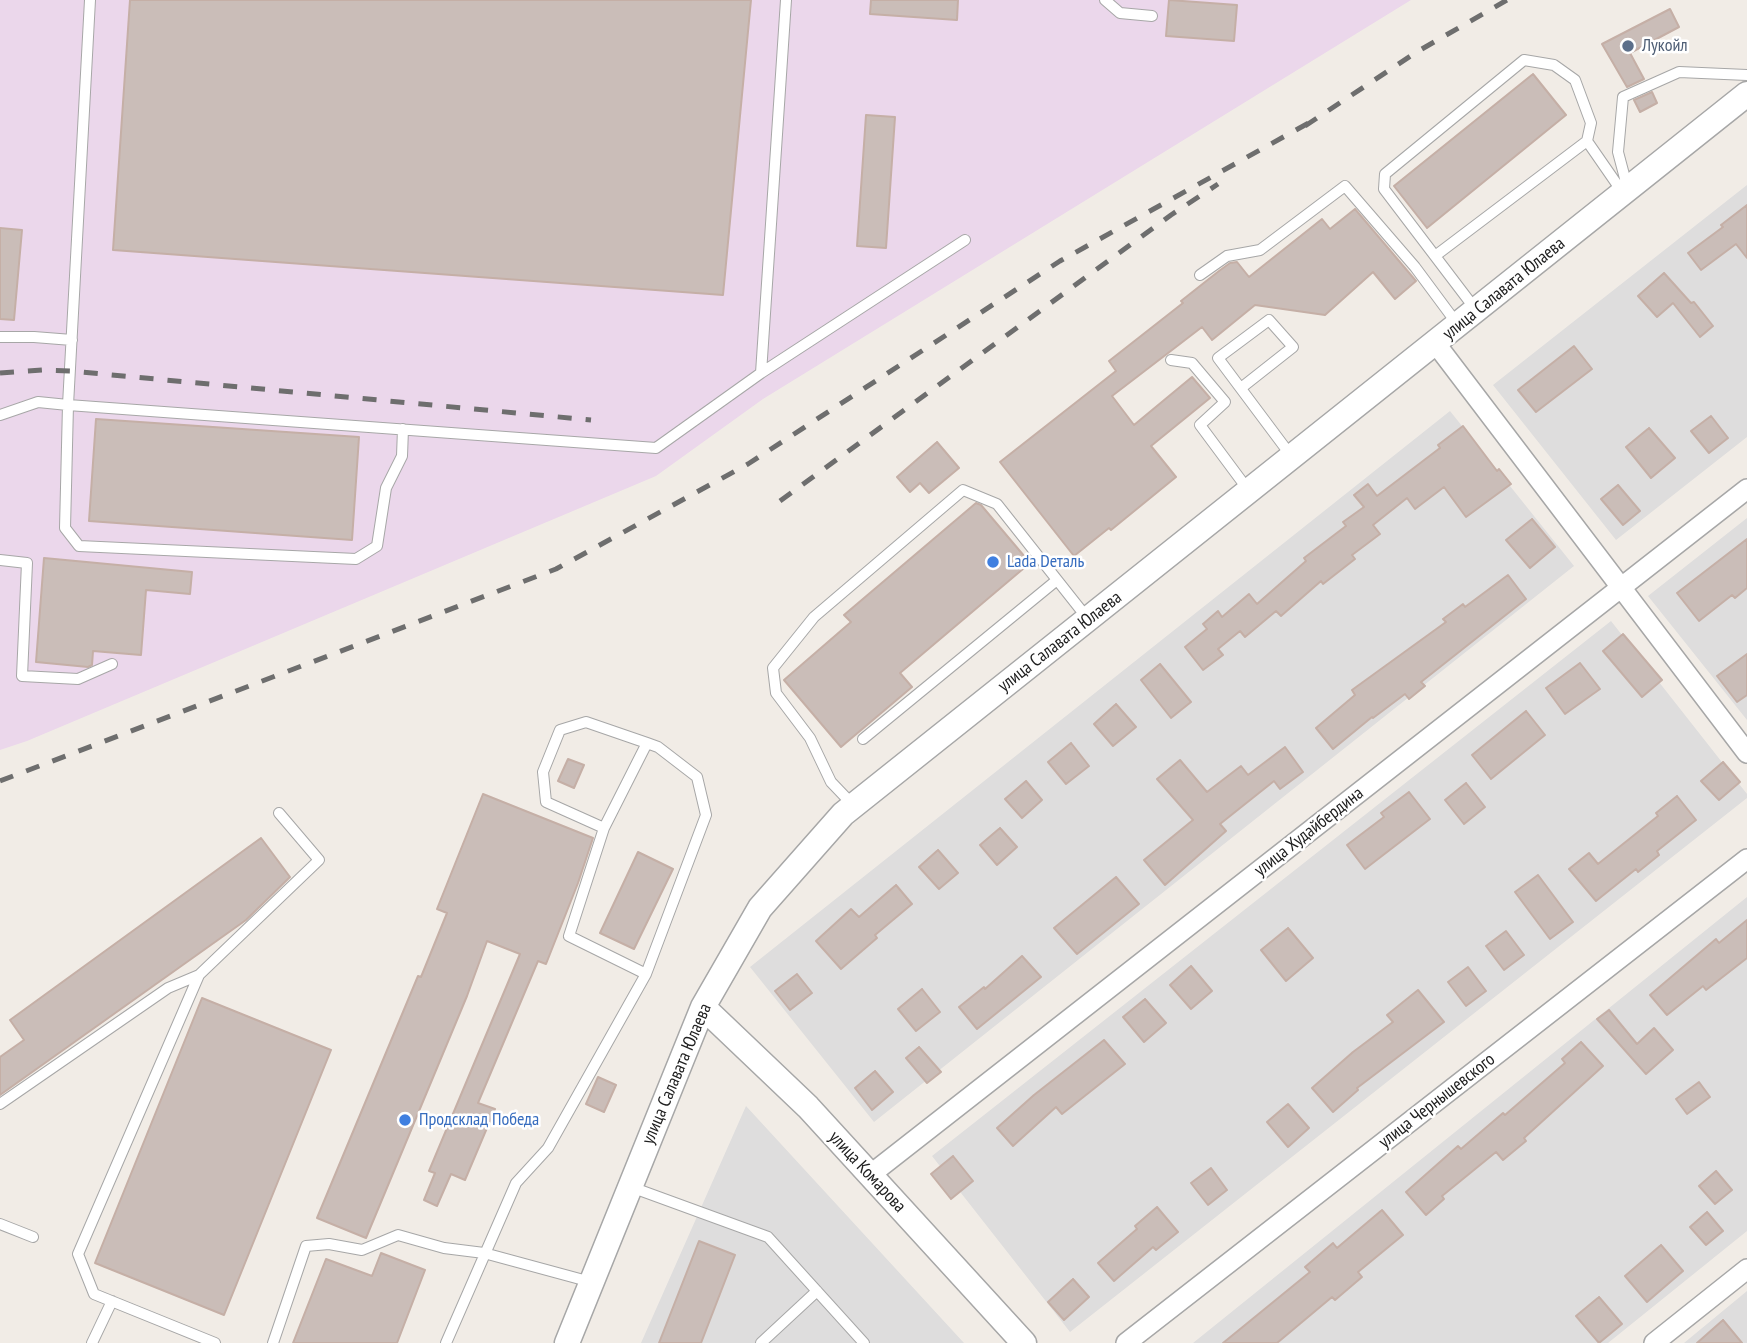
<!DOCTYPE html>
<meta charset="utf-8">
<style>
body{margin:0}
canvas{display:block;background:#f1ece6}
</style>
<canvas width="1747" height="1343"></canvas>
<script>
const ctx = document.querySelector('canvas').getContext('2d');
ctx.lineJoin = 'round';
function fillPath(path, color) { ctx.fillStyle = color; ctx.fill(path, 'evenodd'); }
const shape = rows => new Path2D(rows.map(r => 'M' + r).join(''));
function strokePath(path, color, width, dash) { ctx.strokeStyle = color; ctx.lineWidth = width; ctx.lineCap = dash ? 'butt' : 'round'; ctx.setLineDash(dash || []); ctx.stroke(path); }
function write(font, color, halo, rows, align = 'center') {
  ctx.font = font + ' "PT Sans Narrow",sans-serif'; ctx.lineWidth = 5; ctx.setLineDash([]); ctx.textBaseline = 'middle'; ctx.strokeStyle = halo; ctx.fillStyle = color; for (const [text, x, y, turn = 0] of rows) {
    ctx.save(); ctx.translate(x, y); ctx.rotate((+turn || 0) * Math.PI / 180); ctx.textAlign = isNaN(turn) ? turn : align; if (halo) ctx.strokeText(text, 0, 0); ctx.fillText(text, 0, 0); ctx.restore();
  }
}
const residential = shape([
 [1747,185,1747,437,1616,540,1493,385],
 [1450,411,1574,566,874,1122,750,967],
 [1747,518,1747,720,1648,596],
 [1611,621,1747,794,1747,798,1070,1332,932,1156],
 [1747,897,1747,1231,1608,1343,1193,1343],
 [746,1106,964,1343,641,1343],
 [1747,1291,1747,1343,1684,1343]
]);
const industrial = shape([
 [0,0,1411,0,763,399,656,476,27,741,0,750]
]);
const building = shape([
 [130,0,751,0,723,295,113,250,130,0],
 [871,0,958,0,957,20,870,14,871,0],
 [1169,0,1237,5,1234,41,1166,36,1169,0],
 [1670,9,1679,27,1630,53,1644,79,1627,87,1602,44,1670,9],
 [1533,74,1566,115,1427,228,1394,186,1533,74],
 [1652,92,1657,103,1640,112,1634,100,1652,92],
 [866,115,895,117,886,248,857,246,866,115],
 [1747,205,1747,258,1736,244,1701,270,1688,253,1723,227,1721,225,1747,205],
 [1355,209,1416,281,1395,299,1373,272,1325,315,1255,305,1212,340,1202,327,1112,396,1134,425,1192,377,1210,398,1151,446,1176,477,1111,530,1109,528,1074,556,1000,462,1116,371,1109,361,1183,303,1181,301,1219,271,1230,263,1237,262,1249,277,1322,219,1330,229,1355,209],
 [0,228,22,230,14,320,0,319,0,228],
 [1664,273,1691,303,1694,302,1713,326,1700,337,1673,303,1657,317,1638,296,1664,273],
 [1574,346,1592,369,1536,412,1518,390,1574,346],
 [1711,416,1728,438,1709,453,1691,431,1711,416],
 [96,419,359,437,352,540,89,521,96,419],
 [1463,426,1497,471,1499,469,1511,484,1466,517,1444,487,1415,509,1407,498,1373,525,1380,534,1352,555,1355,559,1323,584,1321,581,1281,616,1276,611,1245,637,1240,631,1218,649,1223,655,1203,670,1185,647,1207,629,1203,624,1218,611,1222,617,1249,594,1257,604,1306,561,1304,558,1346,526,1343,522,1364,507,1354,495,1368,484,1377,496,1440,448,1438,445,1463,426],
 [1649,428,1675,458,1651,478,1626,447,1649,428],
 [937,442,959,468,929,493,920,483,910,492,897,477,937,442],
 [1618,485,1640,511,1623,525,1601,499,1618,485],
 [976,503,981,505,1030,563,900,673,912,687,841,747,784,680,851,622,844,615,976,503],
 [1532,519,1555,547,1530,568,1506,540,1532,519],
 [1747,539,1747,588,1735,598,1732,595,1699,621,1677,593,1747,539],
 [44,558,192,572,190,594,146,590,141,655,93,651,92,665,88,667,36,662,44,558],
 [1508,575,1526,599,1421,682,1425,686,1409,699,1405,694,1373,718,1372,717,1333,749,1316,728,1355,695,1352,690,1446,622,1443,619,1463,604,1465,607,1508,575],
 [1623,634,1662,680,1642,697,1603,651,1623,634],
 [1747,654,1747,695,1737,702,1717,676,1747,654],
 [1580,663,1600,689,1565,714,1546,688,1580,663],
 [1160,664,1191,702,1171,718,1141,680,1160,664],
 [1116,704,1136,727,1113,746,1094,724,1116,704],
 [1526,711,1545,735,1491,779,1472,755,1526,711],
 [1071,743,1089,766,1066,784,1048,762,1071,743],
 [1285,747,1303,772,1280,789,1274,781,1220,824,1226,831,1165,885,1144,860,1193,820,1157,779,1180,760,1207,792,1241,766,1248,775,1285,747],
 [568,759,584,765,574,788,558,781,568,759],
 [1723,762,1740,782,1719,800,1701,781,1723,762],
 [1026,781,1042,800,1022,818,1005,799,1026,781],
 [1466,783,1485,807,1464,824,1445,800,1466,783],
 [1409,792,1430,819,1365,869,1347,845,1384,817,1381,813,1409,792],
 [483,794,593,838,578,883,546,964,538,961,478,1103,495,1109,465,1180,451,1174,437,1206,424,1200,435,1173,429,1171,520,954,487,941,467,996,366,1238,317,1218,418,976,421,977,447,913,437,909,483,794],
 [1677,796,1696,820,1657,851,1659,855,1638,872,1636,869,1596,901,1569,869,1589,853,1598,864,1658,816,1656,813,1677,796],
 [1000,828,1017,847,997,865,980,845,1000,828],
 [261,838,290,877,246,920,0,1095,0,1057,24,1040,10,1020,261,838],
 [938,850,958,873,939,889,919,867,938,850],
 [638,852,673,869,634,949,600,933,638,852],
 [1538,875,1573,922,1550,939,1515,892,1538,875],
 [1116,877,1139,904,1077,954,1054,928,1116,877],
 [896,885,912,904,875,935,877,938,841,969,816,941,851,909,859,917,896,885],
 [1747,920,1747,958,1706,990,1703,986,1667,1015,1650,995,1716,939,1719,943,1747,920],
 [1288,928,1313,958,1286,981,1261,950,1288,928],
 [1506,931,1524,955,1504,970,1486,946,1506,931],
 [1022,956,1041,977,977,1029,959,1007,984,987,985,989,1022,956],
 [1191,966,1212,991,1191,1009,1170,985,1191,966],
 [1468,967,1486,991,1466,1006,1448,982,1468,967],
 [797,974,812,993,790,1010,775,991,797,974],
 [922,989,940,1012,916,1031,898,1009,922,989],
 [1418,990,1444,1022,1357,1088,1358,1090,1333,1112,1312,1088,1353,1052,1393,1022,1387,1015,1418,990],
 [202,998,331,1050,224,1315,95,1263,202,998],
 [1145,999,1166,1023,1144,1042,1123,1017,1145,999],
 [1609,1010,1637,1044,1654,1028,1673,1050,1646,1074,1597,1019,1609,1010],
 [1104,1040,1125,1064,1062,1114,1056,1107,1013,1146,997,1128,1034,1095,1104,1040],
 [1581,1042,1603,1066,1524,1138,1526,1141,1503,1160,1496,1152,1442,1196,1444,1199,1426,1215,1406,1192,1458,1146,1461,1149,1503,1113,1505,1115,1565,1063,1562,1059,1581,1042],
 [919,1047,941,1072,927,1083,906,1058,919,1047],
 [875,1071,893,1092,872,1110,855,1088,875,1071],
 [598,1077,616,1085,604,1112,586,1104,598,1077],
 [1699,1082,1710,1097,1687,1114,1676,1099,1699,1082],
 [1288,1104,1309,1128,1288,1147,1267,1122,1288,1104],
 [953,1156,973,1181,951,1199,931,1174,953,1156],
 [1211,1168,1227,1190,1208,1205,1191,1183,1211,1168],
 [1716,1171,1732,1190,1715,1204,1699,1186,1716,1171],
 [1157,1207,1178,1232,1156,1250,1153,1247,1114,1281,1098,1263,1137,1229,1135,1226,1157,1207],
 [1382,1210,1403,1235,1358,1272,1362,1277,1335,1300,1332,1297,1277,1343,1223,1343,1310,1272,1305,1267,1333,1243,1337,1248,1382,1210],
 [1707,1212,1723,1231,1706,1245,1690,1227,1707,1212],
 [699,1241,735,1255,701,1343,659,1343,699,1241],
 [1661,1245,1683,1271,1647,1302,1625,1276,1661,1245],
 [381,1253,425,1270,397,1343,293,1343,326,1259,372,1276,381,1253],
 [1073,1279,1089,1297,1064,1320,1048,1302,1073,1279],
 [1599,1297,1622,1324,1599,1343,1576,1316,1599,1297],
 [1723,1320,1742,1343,1697,1343,1723,1320]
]);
const service = shape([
 [786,0,761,373,965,240],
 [1105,0,1120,13,1152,16],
 [1627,186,1618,152,1623,97,1679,72,1747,75],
 [1435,256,1587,141],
 [1200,275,1227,256,1260,250,1345,186,1415,267,1458,325],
 [1476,310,1384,189,1385,174,1524,60,1554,65,1575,80,1591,123,1587,141,1623,193],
 [0,337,34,337,72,340],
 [1171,360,1192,363,1225,402,1200,425,1249,491],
 [1241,388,1293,347,1269,320,1218,358,1292,457],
 [0,415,38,402,68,405,90,0],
 [403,429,402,456,386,488,377,546,356,559,79,546,65,528,68,405,656,448,761,373],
 [0,560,27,563,22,676,78,679,112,664],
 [863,739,1057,580],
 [853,805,831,782,810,738,776,693,773,668,814,617,963,490,997,504,1088,619],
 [604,828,569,936,646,974],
 [0,1104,168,988,199,975],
 [631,1187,768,1237,864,1343],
 [0,1224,33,1237],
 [92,1343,112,1301],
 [215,1343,94,1294,78,1254,199,975,319,860,279,813],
 [273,1343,306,1246,329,1244,362,1250,398,1235,444,1248,484,1253,591,1282],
 [446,1343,516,1183,548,1148,646,974,706,815,697,777,658,747,647,743,586,722,560,730,543,772,546,802,604,828,647,743],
 [761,1343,817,1291]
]);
const minor = shape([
 [1436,344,1747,753],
 [870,1175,1747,489],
 [1126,1343,1747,859],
 [1654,1343,1747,1269]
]);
const tertiary = shape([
 [703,1007,808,1107,1024,1343],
 [567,1343,703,1007,760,908,843,814,1747,94]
]);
const rail = shape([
 [1305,126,1415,53,1507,0],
 [0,373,42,370,70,371,591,420],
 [780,501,1171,215,1218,184],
 [0,781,556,569,748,464,1060,261,1314,120]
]);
const markers = [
 [1628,46,7,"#5c6f8a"],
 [993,562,7,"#3f7fe0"],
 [405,1120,7,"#3f7fe0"]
];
const serviceNames = [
 ["Лукойл",1642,46]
];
const streetNames = [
 ["улица Салавата Юлаева",1504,289,-39],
 ["улица Салавата Юлаева",1060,642,-38],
 ["улица Худайбердина",1309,832,-38],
 ["улица Салавата Юлаева",677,1074,-67],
 ["улица Чернышевского",1437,1101,-38],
 ["улица Комарова",867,1172,47]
];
const shopNames = [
 ["Lada Dеталь",1007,562],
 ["Продсклад Победа",419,1120]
];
fillPath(residential, '#dedddd');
fillPath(industrial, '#ebd7eb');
fillPath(building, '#cabdb8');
strokePath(building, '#c5afa6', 2);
strokePath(service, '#a7a7a7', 12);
strokePath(minor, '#a7a7a7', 22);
strokePath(tertiary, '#a7a7a7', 27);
strokePath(service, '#fff', 10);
strokePath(minor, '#fff', 19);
strokePath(tertiary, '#fff', 24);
strokePath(rail, '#6e6e6e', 5, [14, 14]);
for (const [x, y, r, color] of markers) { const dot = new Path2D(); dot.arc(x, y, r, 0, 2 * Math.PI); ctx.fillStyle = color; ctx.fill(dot); strokePath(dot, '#fff', 2.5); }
write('18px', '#4e5e75', '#fff', serviceNames, 'left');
write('18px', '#202020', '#fff', streetNames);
write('18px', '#366cbe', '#fff', shopNames, 'left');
</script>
